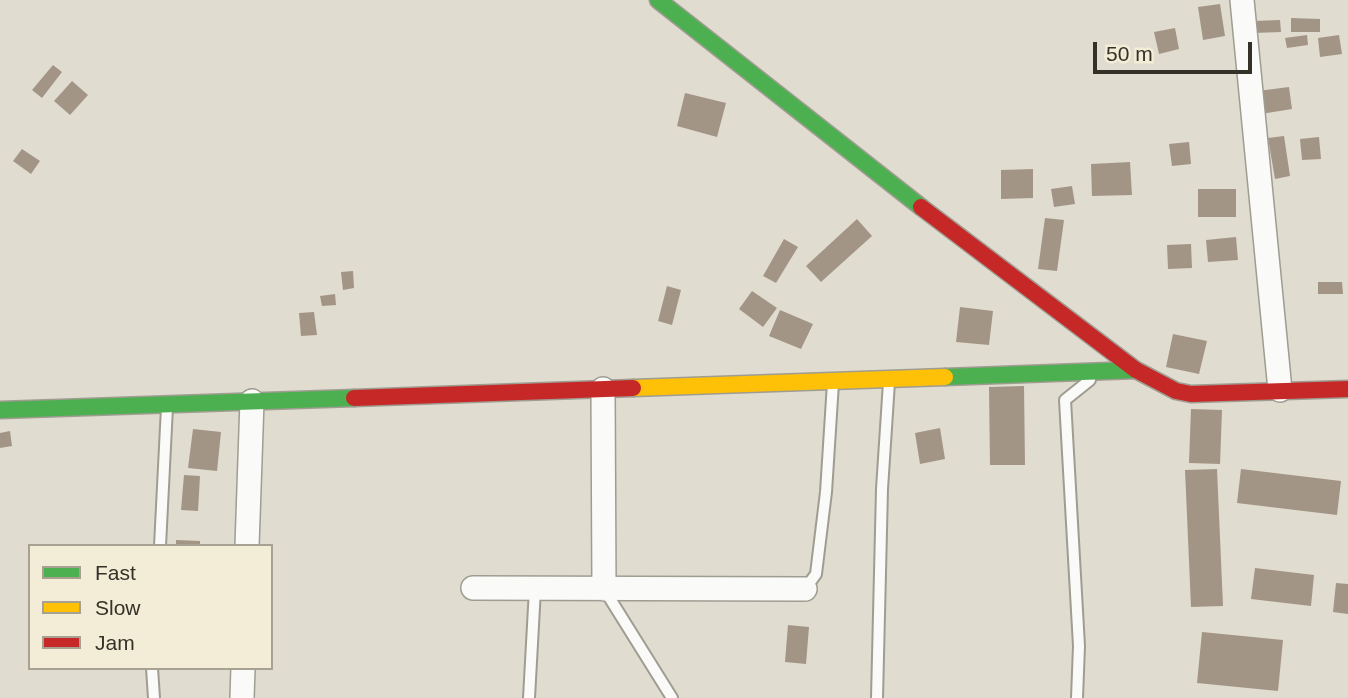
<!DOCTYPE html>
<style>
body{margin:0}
#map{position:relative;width:1348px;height:698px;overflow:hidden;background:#e0dccf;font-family:Helvetica,sans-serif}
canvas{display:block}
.legend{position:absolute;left:28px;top:544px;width:245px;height:126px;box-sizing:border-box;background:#f3ecd6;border:2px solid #a7a191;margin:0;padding:9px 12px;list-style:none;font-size:21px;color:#343129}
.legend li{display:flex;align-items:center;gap:14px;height:35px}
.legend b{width:35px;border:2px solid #a7a191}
.scale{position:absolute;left:1093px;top:42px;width:159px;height:32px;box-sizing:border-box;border:4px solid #343129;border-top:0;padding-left:9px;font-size:21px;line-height:24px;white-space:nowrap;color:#343129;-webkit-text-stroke:5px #f3ecd6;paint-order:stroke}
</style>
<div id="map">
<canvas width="1348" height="698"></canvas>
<ul class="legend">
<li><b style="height:9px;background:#4caf50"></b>Fast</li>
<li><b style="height:9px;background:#ffc107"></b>Slow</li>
<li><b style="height:9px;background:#c62828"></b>Jam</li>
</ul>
<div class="scale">50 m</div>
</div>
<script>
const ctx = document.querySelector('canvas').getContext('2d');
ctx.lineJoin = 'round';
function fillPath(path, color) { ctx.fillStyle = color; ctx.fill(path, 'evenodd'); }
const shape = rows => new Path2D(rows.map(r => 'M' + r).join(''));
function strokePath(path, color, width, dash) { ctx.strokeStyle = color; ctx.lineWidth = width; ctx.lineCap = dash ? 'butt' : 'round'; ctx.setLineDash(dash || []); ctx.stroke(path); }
const building = shape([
 [1220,4,1225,36,1203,40,1198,7],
 [1291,18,1320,19,1320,32,1291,32],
 [1280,20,1281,32,1254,33,1253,21],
 [1175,28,1179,49,1159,54,1154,32],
 [1307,35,1308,45,1287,48,1285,38],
 [1339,35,1342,54,1320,57,1318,38],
 [53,65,62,72,42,98,32,90],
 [72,81,88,95,70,115,54,101],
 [1289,87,1292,109,1261,114,1258,91],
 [685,93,726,103,717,137,677,126],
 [1284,136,1290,176,1275,179,1268,138],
 [1319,137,1321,159,1302,160,1300,139],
 [1189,142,1191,164,1172,166,1169,144],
 [22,149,40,161,31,174,13,161],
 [1130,162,1132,195,1092,196,1091,164],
 [1033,169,1033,198,1001,199,1001,170],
 [1072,186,1075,204,1054,207,1051,189],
 [1198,189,1236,189,1236,217,1198,217],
 [1045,218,1064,220,1057,271,1038,269],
 [857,219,872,236,821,282,806,266],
 [1236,237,1238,260,1208,262,1206,240],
 [784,239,798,247,776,283,763,276],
 [1191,244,1192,268,1168,269,1167,245],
 [353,271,354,288,343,290,341,272],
 [1318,282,1342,282,1343,294,1318,294],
 [667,286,681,290,672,325,658,321],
 [752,291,777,308,763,327,739,309],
 [335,294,336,305,322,306,320,296],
 [960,307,993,311,989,345,956,342],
 [780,310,813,324,801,349,769,336],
 [314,312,317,335,301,336,299,313],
 [1173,334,1207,341,1199,374,1166,367],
 [1024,386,1025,465,990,465,989,387],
 [1191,409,1222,410,1220,464,1189,463],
 [940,428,945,459,920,464,915,433],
 [193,429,221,432,217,471,188,468],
 [10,431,12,446,0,448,0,433],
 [1217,469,1223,606,1191,607,1185,470],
 [1241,469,1341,481,1337,515,1237,503],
 [184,475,200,476,198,511,181,510],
 [176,540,200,541,200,546,176,546],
 [1255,568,1314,575,1311,606,1251,599],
 [1336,583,1348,584,1348,614,1333,612],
 [788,625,809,627,806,664,785,662],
 [1202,632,1283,640,1278,691,1197,683]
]);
const lane = shape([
 [160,546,167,407],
 [604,589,672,698],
 [805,589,816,574,826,492,833,383],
 [152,668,154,698],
 [529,698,535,589],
 [877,698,882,489,889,382],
 [1077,698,1079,646,1065,400,1090,380]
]);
const street = shape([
 [1242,0,1280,390],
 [603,389,604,589],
 [247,546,252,401],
 [473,588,805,589],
 [242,698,243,668]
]);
const fast = shape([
 [658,0,921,207],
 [945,377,1136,370],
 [0,410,354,398]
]);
const slow = shape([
 [633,388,945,377]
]);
const jam = shape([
 [921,207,1136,370,1176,391,1191,394,1348,389],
 [354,398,633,388]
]);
fillPath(building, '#a39586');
strokePath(lane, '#9f9c92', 14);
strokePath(street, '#9f9c92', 26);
strokePath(fast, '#9f9c92', 19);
strokePath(slow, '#9f9c92', 19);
strokePath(jam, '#9f9c92', 19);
strokePath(lane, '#fafaf8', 10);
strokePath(street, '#fafaf8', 23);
strokePath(fast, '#4caf50', 16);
strokePath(slow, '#ffc107', 16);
strokePath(jam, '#c62828', 16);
</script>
